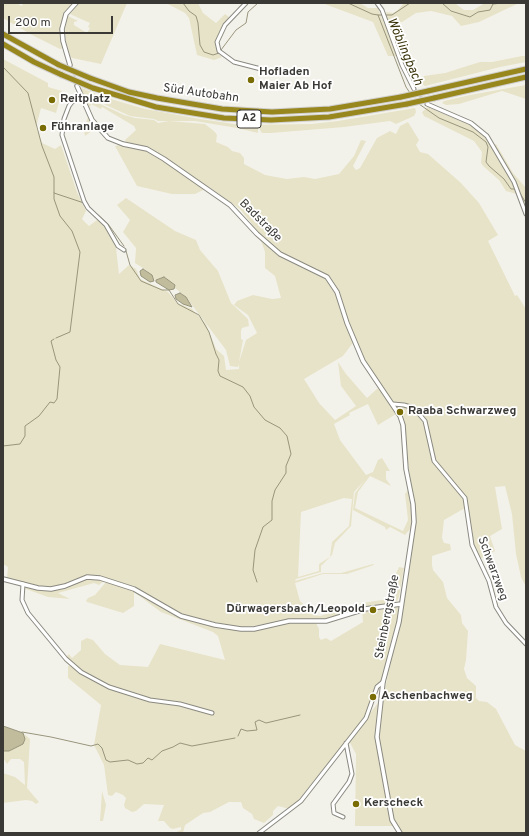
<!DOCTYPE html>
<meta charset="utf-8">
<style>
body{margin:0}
#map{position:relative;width:529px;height:836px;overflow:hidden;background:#f3f2ea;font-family:Overpass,sans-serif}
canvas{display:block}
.frame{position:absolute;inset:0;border:4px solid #3a3936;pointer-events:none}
.scale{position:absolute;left:8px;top:16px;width:105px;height:18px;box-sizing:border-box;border:2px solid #3a3936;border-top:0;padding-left:5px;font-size:12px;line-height:14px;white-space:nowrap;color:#3a3936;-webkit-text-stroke:3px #fff;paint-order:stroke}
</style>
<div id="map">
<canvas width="529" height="836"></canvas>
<div class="frame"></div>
<div class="scale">200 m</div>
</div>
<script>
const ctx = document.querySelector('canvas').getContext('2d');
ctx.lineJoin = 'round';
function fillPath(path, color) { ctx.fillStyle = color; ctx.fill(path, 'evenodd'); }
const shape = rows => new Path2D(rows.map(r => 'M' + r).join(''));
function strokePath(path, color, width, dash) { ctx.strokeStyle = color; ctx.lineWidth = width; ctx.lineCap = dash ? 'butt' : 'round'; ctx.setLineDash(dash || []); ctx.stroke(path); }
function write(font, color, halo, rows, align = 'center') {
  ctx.font = font + ' Overpass,sans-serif'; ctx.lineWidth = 3.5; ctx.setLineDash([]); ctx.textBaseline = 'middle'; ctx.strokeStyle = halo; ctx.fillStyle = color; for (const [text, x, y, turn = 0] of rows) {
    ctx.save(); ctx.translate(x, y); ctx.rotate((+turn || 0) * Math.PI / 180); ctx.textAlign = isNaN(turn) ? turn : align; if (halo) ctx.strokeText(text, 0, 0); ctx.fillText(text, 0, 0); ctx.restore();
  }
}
const green = shape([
 [3,3,16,3,22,6,23,3,72,3,65,13,61,23,63,48,60,49,32,35,3,18],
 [79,3,127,3,101,64,72,58,70,56,66,42,65,29,68,16,78,21,74,22,74,25,87,33,90,28,88,27,90,23,70,14],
 [166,3,198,3,203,13,216,23,225,14,229,17,217,39,217,52,222,57,214,60,197,55,189,18,185,13],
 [322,3,360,3,368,8,378,8,397,56,388,56,373,22],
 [404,3,456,4,464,10,473,10,485,3,519,3,479,22,461,26,452,16,431,11,416,13,402,22,389,25,386,12,393,13,398,10],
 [522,56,526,56,526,62,500,67,425,86,421,83,424,76,445,73,480,62,492,62],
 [3,59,48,83,48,87,62,91,56,113,41,108,36,127,42,143,55,149,61,145,77,192,86,211,82,219,89,226,97,220,103,223,115,239,119,274,129,265,136,269,140,279,168,292,177,303,192,309,206,324,216,349,224,356,226,370,239,369,239,364,238,367,230,366,226,350,186,297,175,288,175,285,164,277,155,280,146,270,135,263,136,248,123,232,130,220,117,205,126,198,175,231,196,240,200,250,218,271,231,303,248,319,249,326,242,328,241,331,241,339,243,340,239,362,246,340,257,333,248,315,234,305,237,301,253,295,272,299,281,298,275,276,265,268,265,252,258,232,240,209,209,187,195,194,172,194,137,186,115,146,126,143,125,140,136,130,134,126,102,107,101,109,91,104,89,109,85,99,96,102,124,115,135,118,154,120,158,123,169,121,205,124,215,132,217,135,216,142,228,147,232,151,240,153,244,158,244,164,265,175,287,179,304,177,315,179,339,174,354,156,361,140,366,141,353,166,356,170,360,168,377,138,390,131,396,134,400,126,408,122,419,140,416,145,420,152,428,154,461,183,479,203,498,235,488,241,515,296,517,295,526,309,526,587,521,577,516,554,512,514,505,486,495,487,502,529,490,536,495,551,480,559,473,545,464,495,436,464,426,421,414,408,393,403,365,361,355,340,343,356,304,379,319,403,335,420,356,406,341,386,338,362,346,374,367,398,378,388,396,414,378,425,368,404,349,413,350,415,334,424,340,440,366,475,373,472,378,460,382,458,390,471,386,471,386,479,391,486,370,476,358,492,355,508,403,531,408,520,405,494,408,490,412,514,412,527,405,535,390,527,386,530,385,527,353,510,355,493,365,480,354,492,351,526,335,543,332,555,321,566,321,572,296,579,295,581,323,573,341,573,373,564,374,565,347,574,323,574,295,583,300,601,315,615,320,616,362,603,388,599,387,596,390,595,388,589,391,588,389,582,393,580,399,567,404,568,399,597,397,601,391,604,358,609,326,619,296,619,241,628,185,616,171,610,135,587,100,576,87,575,64,585,51,587,38,586,7,578,8,567,3,564],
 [344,498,352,499,349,526,332,542,330,557,319,564,319,571,298,577,301,512],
 [526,85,526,99,502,91,459,104,446,105,442,103,444,101,470,95],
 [79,87,104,97,145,109,200,119,241,125,312,124,338,121,415,108,416,112,414,116,396,124,390,121,344,127,271,133,262,133,258,127,258,133,237,128,195,121,158,121,154,119,130,116,97,101,84,97],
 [428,107,470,125,486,137,493,145,496,144,513,173,526,188,526,210,520,195,506,191,499,180,483,166,481,163,482,152,474,141,424,116,422,112],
 [88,117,96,128,85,136,84,131,87,129,85,126],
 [404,406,413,409,424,422,433,462,463,499,465,508,444,520,442,538,444,543,450,544,451,550,432,556,432,565,433,570,443,582,447,598,461,615,462,623,468,631,466,660,464,669,467,678,476,686,476,698,479,701,487,702,496,709,515,745,526,751,526,833,402,833,397,826,355,826,356,754,349,741,384,695,414,535,414,504,401,415,397,408],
 [89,578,104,581,99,585,94,583,58,593,70,599,48,597,26,589,23,591,26,587,58,590],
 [107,581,134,590,175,615,204,625,245,631,289,623,316,623,319,629,319,637,321,640,326,638,331,641,363,622,362,611,401,604,382,681,376,686,365,717,297,802,290,809,278,806,273,811,273,815,264,823,254,819,252,814,243,808,241,802,229,802,210,812,203,813,185,825,183,833,174,833,181,830,181,827,173,829,170,828,164,821,158,821,164,805,144,804,136,811,132,812,125,808,124,805,126,798,123,795,116,792,112,796,108,795,104,765,94,745,101,705,68,678,68,666,73,665,66,657,69,654,72,658,81,650,81,641,87,638,93,640,105,654,120,665,148,667,160,644,225,660,218,636,213,632,161,612,134,592,134,606,123,613,87,602,86,601,88,598,95,595],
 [24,734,30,739,27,788,39,802,36,804,32,801,26,800,3,803,3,773,15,777,25,785,24,762,20,759,11,759,7,764,3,758,3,751,10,751,25,739],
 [102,791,106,805,103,821,100,821]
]);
const water = shape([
 [143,269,152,275,154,281,150,282,141,276,140,271,143,269],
 [164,277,175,285,174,289,169,290,156,282,156,280,164,277],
 [180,293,186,297,192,307,183,304,176,299,175,295,180,293],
 [3,726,23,733,25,739,23,744,9,751,3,751,3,726]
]);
const stream = shape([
 [183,3,189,11,196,16,198,23,200,45,204,52,213,55,219,53],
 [348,3,372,14,378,15,392,15,410,3],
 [442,3,451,11,470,17,478,12,490,10,493,4,502,3],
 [378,15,406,87,410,93],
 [221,50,236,30,246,23,248,12,258,3],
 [3,67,28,93,42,146,54,177,54,193,84,203],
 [419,104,439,118,473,132,486,142,488,147,486,162,489,166,504,179,511,189,516,189],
 [518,190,526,203],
 [54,193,54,199,60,216,72,231,80,252,70,332,56,338],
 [87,205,108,224,124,246],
 [126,251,130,265,141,281,162,290,169,290,178,304,199,315,209,332,216,354,219,360,218,371,220,376,243,387,250,396,254,407,265,420,280,428,287,436,291,454,286,466,286,473,275,490,272,501,272,520,263,527,255,550,253,570,257,582],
 [3,446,20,444,25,436,25,426,39,416,50,402,54,403,57,399,60,367,56,360,51,341,54,339],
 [22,732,51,737,91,746,98,744,102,748,106,760,110,762,128,760,137,764,143,763,148,758,152,760,162,751,173,747,180,743,192,746,235,738],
 [238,736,241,729,247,731,257,730,255,722,259,720,266,723,300,715]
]);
const minorTunnel = shape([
 [414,89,427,104]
]);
const tertiaryTunnel = shape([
 [70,65,77,86]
]);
const minor = shape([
 [246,3,225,25,217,42,219,51,234,62,261,69],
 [377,3,382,10,402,65,414,89],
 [81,98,72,102,69,106,64,119,62,135,84,201,88,208,106,225,118,246,124,250],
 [427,104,471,123,487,136,514,182,526,214],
 [393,404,404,405,414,408,425,421,434,461,465,498,472,545,489,581,496,607,506,623,526,644],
 [23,584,22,600,28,613,66,659,81,672,109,687,150,700,180,704,212,713],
 [343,817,334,813,333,804,349,782,352,774,346,743],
 [259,833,301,801,366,718,377,687,383,682]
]);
const tertiary = shape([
 [70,65,63,41,62,29,66,14,76,3],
 [77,86,92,120,108,138,123,144,147,149,164,159,230,205,257,234,280,254,327,277,337,292,347,323,363,361,400,416,403,425,406,469,413,504,414,522,399,622,383,682,377,737,392,820,400,833],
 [3,579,38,588,51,589,65,586,87,577,100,578,134,589,181,616,215,625,241,629,254,629,289,621,326,621,365,609,401,604]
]);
const motorway = shape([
 [3,34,59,65],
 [3,44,34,62,62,75],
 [90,78,129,92,157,98,222,109,272,112,330,109,401,97],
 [93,88,156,107,224,118,271,120,329,117,407,104],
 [428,91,526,69],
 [434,98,526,77]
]);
const motorwayBridge = shape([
 [59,65,90,78],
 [62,75,93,88],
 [401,97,428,91],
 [407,104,434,98]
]);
const markers = [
 [251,80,4,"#796c05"],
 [52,100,4,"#796c05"],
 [43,128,4,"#796c05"],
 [400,412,4,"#796c05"],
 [373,610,4,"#796c05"],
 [373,697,4,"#796c05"],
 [356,804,4,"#796c05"]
];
const shields = [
 [249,119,24]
];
const shieldNames = [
 ["A2",249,119]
];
const poiNames = [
 ["Hofladen",259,73],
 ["Maier Ab Hof",259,87],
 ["Reitplatz",60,100],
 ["Führanlage",51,128],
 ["Raaba Schwarzweg",408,412],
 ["Dürwagersbach/Leopold",365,610,"right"],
 ["Aschenbachweg",381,697],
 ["Kerscheck",364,804]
];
const streetNames = [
 ["Süd Autobahn",201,94,8],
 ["Badstraße",260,221,45],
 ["Schwarzweg",492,569,70],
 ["Steinbergstraße",388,617,-79]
];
const waterNames = [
 ["Wöblingbach",404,52,67]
];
fillPath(green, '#e7e3c8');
fillPath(water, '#c0bc9c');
strokePath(water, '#98957d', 1);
strokePath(stream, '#98957d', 1);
strokePath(minorTunnel, '#cecdc6', 3, [3, 1.5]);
strokePath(tertiaryTunnel, '#cecdc6', 3.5, [3.5, 2]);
strokePath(minor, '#8a8981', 5);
strokePath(tertiary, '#8a8981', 5.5);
strokePath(motorway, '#d0cfcf', 7);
strokePath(minor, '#fff', 3);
strokePath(tertiary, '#fff', 3.5);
strokePath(motorway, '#97871d', 5);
strokePath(motorwayBridge, '#d0cfcf', 7, []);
strokePath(motorwayBridge, '#97871d', 5);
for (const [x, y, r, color] of markers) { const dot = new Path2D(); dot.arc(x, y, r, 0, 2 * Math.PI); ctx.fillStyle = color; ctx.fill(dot); strokePath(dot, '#fff', 1.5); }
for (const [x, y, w] of shields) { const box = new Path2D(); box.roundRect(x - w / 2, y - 9, w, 18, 3); ctx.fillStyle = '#fff'; ctx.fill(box); strokePath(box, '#3a3936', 1); }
write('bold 11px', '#3a3936', null, shieldNames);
write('bold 12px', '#3a3936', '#fff', poiNames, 'left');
write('12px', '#3a3936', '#fff', streetNames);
write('italic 13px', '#3a340b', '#fff', waterNames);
</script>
